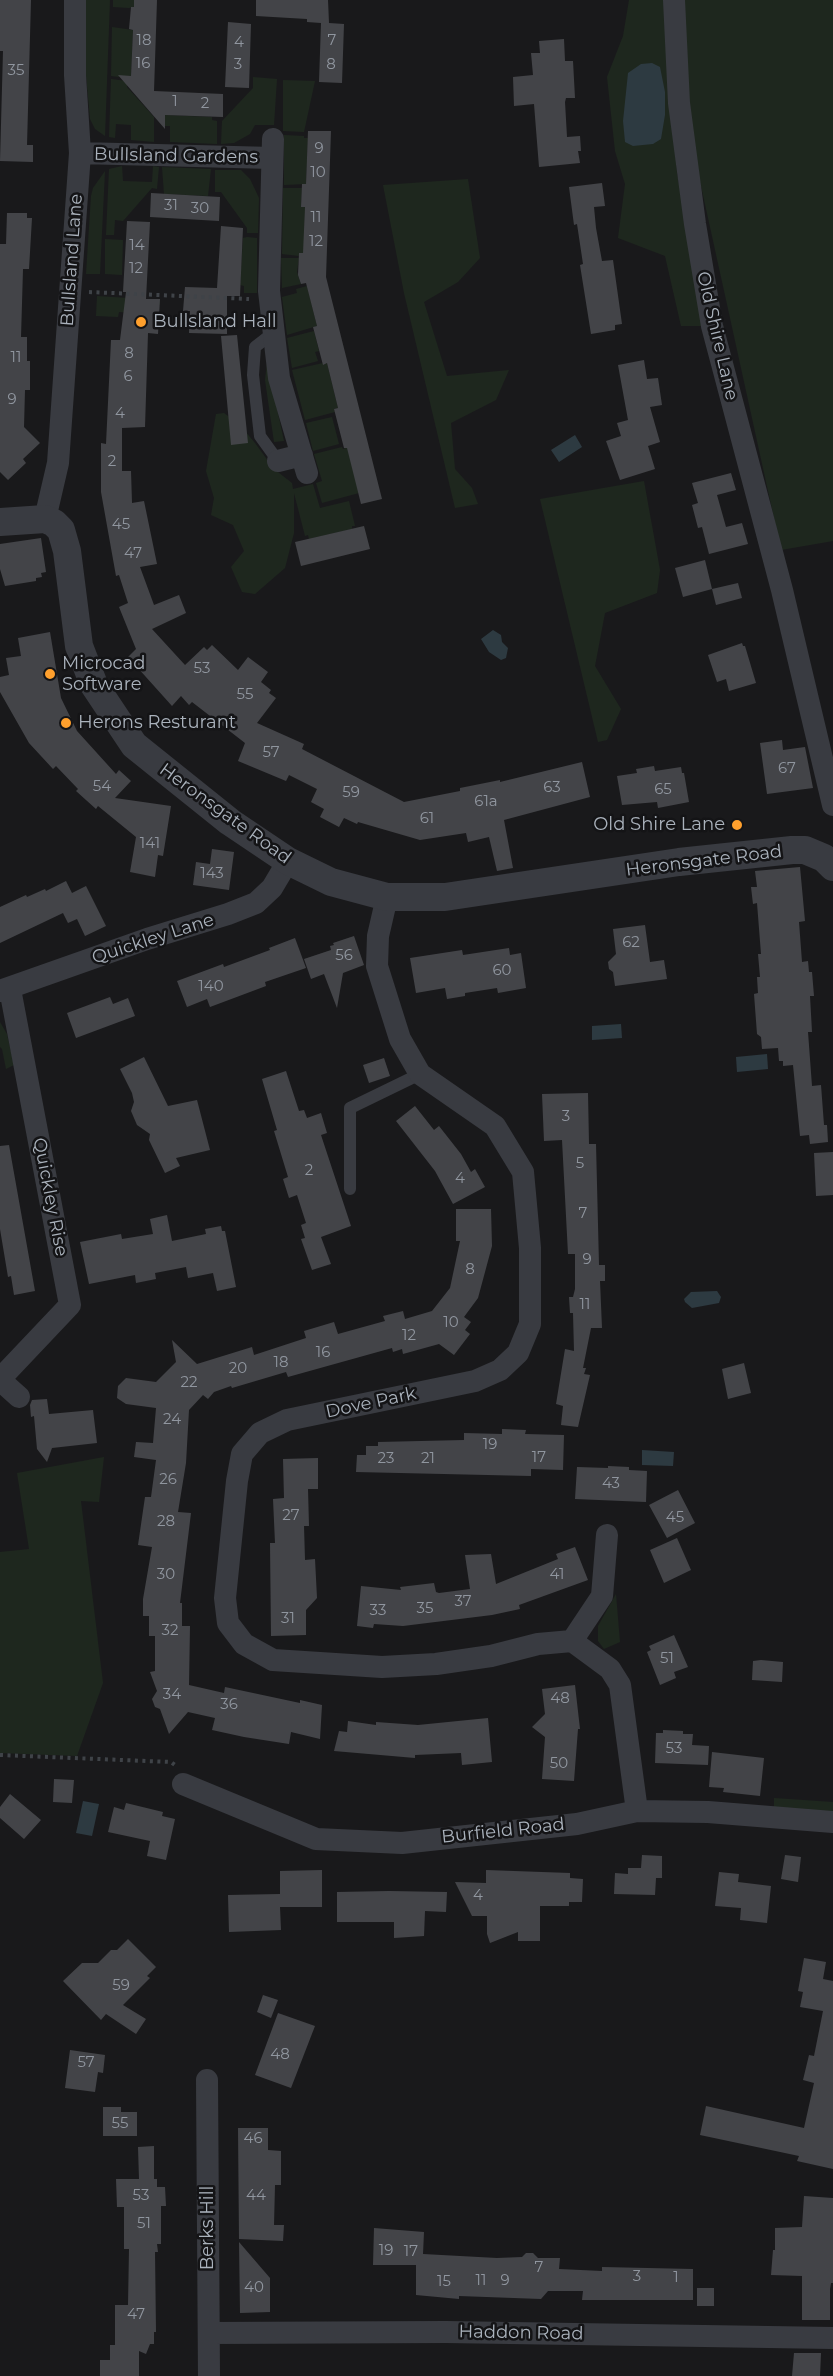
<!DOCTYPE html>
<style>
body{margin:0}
canvas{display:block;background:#19191b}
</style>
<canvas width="833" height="2376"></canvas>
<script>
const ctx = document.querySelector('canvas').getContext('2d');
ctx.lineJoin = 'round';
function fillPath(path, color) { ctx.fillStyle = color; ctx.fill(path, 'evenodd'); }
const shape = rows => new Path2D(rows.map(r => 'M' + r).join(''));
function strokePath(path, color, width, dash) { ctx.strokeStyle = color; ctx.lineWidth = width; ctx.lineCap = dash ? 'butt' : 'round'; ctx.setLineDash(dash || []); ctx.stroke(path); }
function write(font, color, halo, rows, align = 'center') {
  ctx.font = font + ' Montserrat,sans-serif'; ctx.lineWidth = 5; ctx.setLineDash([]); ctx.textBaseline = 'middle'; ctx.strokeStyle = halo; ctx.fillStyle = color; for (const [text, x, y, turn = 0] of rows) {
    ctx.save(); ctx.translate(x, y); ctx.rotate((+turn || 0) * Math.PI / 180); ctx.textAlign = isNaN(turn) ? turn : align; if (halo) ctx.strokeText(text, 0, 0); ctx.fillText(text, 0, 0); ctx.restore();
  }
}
const green = shape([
 [85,0,110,0,105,136,95,129,90,119,84,53],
 [113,0,134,0,134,7,129,8,113,7],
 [629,0,665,0,677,173,704,326,681,326,665,256,618,238,625,184,615,151,607,77,623,36],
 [683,0,833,0,833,541,781,550,690,136],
 [112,27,133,30,131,76,127,76,127,78,111,76],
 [253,77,277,79,274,125,255,125,250,134,234,143,221,144,222,121,253,88],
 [111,79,127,81,127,87,154,117,154,142,131,140,131,125,116,124,115,138,109,137],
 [283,80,315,81,304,132,283,131],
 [165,115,212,117,212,120,217,121,217,144,170,142,170,126,165,126],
 [284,135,304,136,304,138,308,138,306,184,284,185],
 [122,166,123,181,152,182,153,166,159,167,157,189,152,188,123,221,115,220,114,235,106,235,109,169],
 [162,167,211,169,208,196,164,194],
 [215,170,241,170,250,179,259,198,258,233,247,233,247,228,221,192,215,192],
 [105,171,100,274,86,274,91,196,93,188],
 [468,179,480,258,458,282,424,302,447,376,509,370,496,400,451,423,455,469,472,488,478,504,455,508,404,293,383,185],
 [283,188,302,188,301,207,305,207,304,253,299,256,282,254],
 [247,237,257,238,257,293,244,293,244,286,240,285,243,238],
 [105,239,123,240,122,275,105,274],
 [281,258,299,258,297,272,301,284,282,288],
 [307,286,317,326,287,335,282,297,297,293,296,289],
 [97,296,160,300,160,305,136,303,135,313,119,312,118,317,96,316],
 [314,331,319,351,315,352,318,361,292,368,287,338],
 [267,362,284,441,274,442,265,380],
 [323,363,323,365,327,363,338,408,334,409,335,412,305,420,292,370],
 [224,413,239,424,255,443,274,469,292,483,293,489,313,484,320,508,349,501,355,526,352,526,352,529,309,539,308,535,305,536,294,493,294,533,285,568,255,594,242,592,231,567,244,551,233,525,211,515,214,498,206,471,216,414],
 [332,417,339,444,313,451,306,423],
 [342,447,343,449,348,447,359,493,322,503,316,483,322,481,314,454],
 [644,481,660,570,657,593,605,613,595,666,621,709,607,740,598,742,540,499],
 [0,1022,7,1034,14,1065,6,1069,2,1049,0,1047],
 [104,1457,99,1502,81,1501,103,1683,77,1756,0,1753,0,1552,29,1549,17,1473],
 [616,1594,620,1642,604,1649,598,1641,598,1626],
 [774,1798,833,1802,833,1814,774,1810]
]);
const water = shape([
 [652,63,660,67,665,92,665,115,661,139,653,144,633,146,625,142,623,121,628,73,641,64],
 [575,435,582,447,559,462,551,450],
 [493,630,501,635,502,642,508,648,506,658,501,660,489,652,481,639],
 [621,1024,622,1038,592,1040,592,1026],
 [767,1054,768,1069,737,1072,736,1057],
 [717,1291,721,1297,719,1303,692,1308,685,1302,684,1299,691,1292],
 [642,1450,674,1452,673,1466,642,1465],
 [83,1801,99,1804,92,1836,76,1833]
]);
const building = shape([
 [0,0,31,0,27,145,33,145,33,162,0,161,3,51,0,51],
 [134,0,157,0,154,91,223,94,223,117,165,115,165,129,118,75,131,76,133,30,129,29,131,7,134,7],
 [256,0,328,0,329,23,344,24,342,83,319,82,321,23,307,22,307,19,256,16],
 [228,22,251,24,249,88,225,87],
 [564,39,565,61,573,61,575,98,566,98,565,102,567,137,580,136,581,151,578,151,580,163,539,167,534,104,514,106,513,77,533,75,531,53,540,53,539,41],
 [308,131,331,131,326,277,382,499,361,504,347,448,344,448,334,409,338,408,327,363,323,365,313,327,317,326,306,283,301,284,298,275,299,253,303,253,305,207,301,207,302,184,306,184],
 [602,183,605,206,594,207,596,228,602,261,613,260,622,324,615,325,615,330,591,334,580,265,583,264,577,224,574,225,569,187],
 [151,193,220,197,219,221,150,217],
 [7,213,27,213,27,218,32,218,29,269,23,269,21,337,27,337,27,361,30,361,30,390,25,390,24,427,40,443,23,459,26,463,8,480,0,472,0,244,6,244],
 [127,221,150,222,146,299,160,299,158,334,148,333,145,427,122,428,122,471,131,471,132,503,144,501,157,564,140,567,154,605,179,595,186,613,152,629,185,665,204,647,207,650,212,645,238,670,248,657,268,672,261,682,271,690,269,693,276,698,257,723,304,744,302,749,404,802,460,791,460,788,500,780,500,782,582,762,590,797,504,820,513,868,497,871,489,837,468,842,466,833,420,840,358,822,357,824,344,818,339,827,320,817,324,809,311,802,317,789,289,775,286,781,238,761,245,743,192,702,189,705,181,696,172,706,128,657,136,649,119,607,128,603,119,575,116,576,101,492,101,443,106,444,111,340,120,340,126,292,123,292],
 [221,226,243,228,240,296,227,296,227,334,189,333,190,311,183,311,185,287,217,288],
 [237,335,248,443,231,445,221,336],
 [644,360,647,379,658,378,662,405,650,407,660,442,648,446,655,469,620,480,606,441,621,436,617,423,628,420,618,365],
 [731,473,736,490,717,495,726,527,742,523,748,544,709,554,702,527,698,528,692,505,698,503,692,483],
 [364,526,370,549,301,566,295,542],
 [41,538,46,572,41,573,42,577,36,578,36,581,5,586,0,569,0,544],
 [705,560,712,589,683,597,675,568],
 [738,583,742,598,716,605,712,589],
 [50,632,61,698,77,731,116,774,119,770,131,781,115,798,171,806,163,856,158,855,155,877,130,872,136,837,98,806,96,809,76,791,78,789,56,766,53,769,29,743,0,692,0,677,9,675,6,658,21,656,18,638],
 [742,643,743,646,745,646,756,683,729,691,726,679,717,682,708,655],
 [782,740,783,750,805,747,813,788,767,794,760,743],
 [654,766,655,771,681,767,682,773,684,773,689,802,658,808,657,802,622,805,617,776,637,773,636,769],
 [212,849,234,852,229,890,193,885,196,862,210,864],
 [800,867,805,921,799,922,802,962,808,961,809,972,812,972,814,996,810,996,812,1032,808,1032,812,1086,821,1085,824,1125,827,1125,828,1142,810,1144,809,1135,800,1136,793,1065,783,1066,783,1061,779,1061,778,1048,762,1049,761,1037,757,1034,754,994,758,993,757,977,760,977,758,954,761,954,757,903,753,904,751,887,757,887,755,871],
 [66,881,72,893,86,886,106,926,85,936,77,919,68,923,63,913,0,943,0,907,26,895,27,897,45,889,46,891],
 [645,925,650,962,664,960,667,979,615,986,613,972,609,969,608,962,616,954,613,929],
 [354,936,364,965,343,973,337,1008,324,974,311,979,304,959,331,950,330,946,334,945,333,943],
 [295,938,306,968,265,982,266,986,210,1007,207,999,187,1007,177,981,223,964,224,967,270,950,269,948],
 [509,948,510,955,521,953,526,988,498,993,497,988,465,993,465,996,447,999,445,988,416,993,410,958,462,950,463,955],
 [110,997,113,1004,128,998,135,1016,76,1038,67,1013],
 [144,1057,168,1106,197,1100,210,1150,176,1158,180,1166,165,1173,149,1140,150,1134,137,1125,131,1111,134,1102,132,1093,120,1069],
 [384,1058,390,1076,369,1083,363,1065],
 [286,1071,299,1111,304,1110,307,1118,321,1113,327,1133,321,1135,351,1226,321,1237,331,1264,312,1270,301,1239,305,1238,301,1225,306,1223,297,1195,289,1198,283,1179,288,1177,274,1131,277,1130,262,1079],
 [588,1093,589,1144,596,1144,599,1265,605,1265,605,1281,600,1281,602,1328,591,1328,583,1368,586,1368,584,1374,590,1375,578,1427,561,1425,563,1406,556,1404,565,1349,574,1351,573,1313,570,1313,569,1297,573,1297,575,1289,575,1254,568,1254,562,1140,544,1141,542,1094],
 [415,1106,434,1130,439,1126,461,1154,471,1172,475,1169,485,1187,453,1204,435,1171,396,1121],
 [9,1145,35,1291,14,1295,11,1276,8,1277,0,1229,0,1146],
 [833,1152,833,1195,816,1196,814,1153],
 [456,1209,491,1209,492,1246,478,1298,464,1317,471,1322,465,1330,470,1334,454,1355,439,1344,403,1354,402,1349,393,1352,392,1348,288,1377,286,1372,232,1388,231,1386,214,1392,208,1399,203,1395,189,1410,186,1463,178,1512,191,1513,180,1603,182,1603,182,1626,190,1626,189,1685,224,1693,225,1687,300,1703,300,1700,322,1705,320,1739,291,1732,289,1744,244,1737,212,1730,215,1718,188,1712,169,1734,160,1709,155,1707,152,1699,157,1691,150,1672,155,1671,155,1636,149,1636,149,1616,143,1616,143,1599,152,1547,138,1545,145,1497,151,1497,156,1460,134,1457,136,1442,153,1443,156,1408,126,1404,117,1398,118,1386,126,1378,156,1382,176,1362,172,1340,197,1364,252,1347,254,1355,306,1338,304,1331,334,1322,338,1334,385,1321,383,1316,403,1311,405,1319,432,1311,450,1288,460,1241,456,1241],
 [167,1215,172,1241,206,1234,205,1229,221,1226,222,1231,225,1231,236,1287,217,1291,213,1273,188,1278,186,1267,155,1273,156,1279,136,1283,135,1275,89,1284,80,1242,121,1234,122,1239,153,1234,150,1219],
 [744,1363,751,1393,728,1399,722,1369],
 [47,1399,49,1414,93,1410,97,1443,52,1448,47,1462,37,1449,34,1416,31,1417,30,1405,32,1400],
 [502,1429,526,1430,525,1434,564,1435,563,1470,531,1469,531,1476,356,1472,357,1455,366,1455,366,1446,378,1446,378,1442,464,1440,464,1433,502,1434],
 [318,1458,318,1489,308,1489,309,1526,304,1526,305,1560,315,1559,317,1598,306,1610,306,1635,271,1636,270,1543,275,1543,273,1499,284,1498,283,1459],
 [608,1466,629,1467,629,1470,647,1471,646,1502,575,1499,577,1467,608,1468],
 [678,1490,695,1523,667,1538,649,1505],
 [677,1538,691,1570,664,1583,650,1550],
 [575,1547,588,1580,519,1605,520,1609,492,1615,403,1626,374,1624,373,1628,357,1626,361,1586,401,1590,400,1587,434,1583,436,1592,439,1593,470,1589,465,1555,491,1554,496,1584,558,1559,556,1554],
 [674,1635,688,1667,674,1672,676,1678,660,1685,647,1652,651,1650,649,1646],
 [761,1660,783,1662,782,1682,752,1680,753,1661],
 [575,1685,580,1729,578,1729,574,1781,542,1779,545,1737,532,1727,545,1714,542,1689],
 [488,1718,492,1762,462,1765,461,1753,415,1755,415,1758,334,1751,339,1731,347,1732,348,1721,376,1725,376,1722,418,1725],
 [663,1730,683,1731,683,1734,693,1734,692,1745,709,1746,708,1765,655,1763,656,1733,663,1733],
 [712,1752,764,1758,760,1796,723,1792,724,1788,709,1787],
 [54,1779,74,1780,72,1803,53,1802],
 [10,1794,41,1820,24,1839,0,1818,0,1807],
 [126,1803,163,1812,162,1816,175,1819,166,1860,147,1856,150,1841,108,1832,114,1807,124,1810],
 [642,1855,662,1856,662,1878,656,1878,655,1895,614,1894,615,1873,628,1874,628,1868,641,1868],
 [785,1855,801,1857,798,1882,781,1879],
 [322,1870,322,1907,280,1907,281,1930,229,1932,228,1895,280,1894,280,1871],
 [486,1870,570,1873,570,1878,583,1879,582,1902,569,1902,569,1906,540,1906,540,1941,518,1941,518,1932,490,1943,487,1934,487,1916,472,1916,455,1882,486,1883],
 [719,1872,739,1874,738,1882,771,1886,767,1923,740,1920,741,1908,715,1906],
 [389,1891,447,1892,446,1912,425,1911,424,1936,394,1938,394,1922,337,1922,337,1892],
 [128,1939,156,1967,147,1976,150,1978,123,2005,146,2019,136,2034,106,2014,101,2020,63,1981,82,1963,98,1963,111,1950,117,1950],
 [804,1958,826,1962,823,1979,833,1981,833,2169,797,2161,799,2156,700,2135,706,2106,804,2128,814,2083,803,2080,809,2055,814,2056,823,2011,800,2007,803,1992,798,1991],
 [263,1995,278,2000,271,2018,257,2012],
 [278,2013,315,2026,291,2088,255,2075],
 [70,2050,105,2055,103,2073,98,2072,95,2092,65,2088],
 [103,2107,121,2107,121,2112,137,2112,137,2136,103,2136],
 [238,2128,268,2128,268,2150,281,2151,281,2185,275,2185,274,2225,284,2225,283,2241,239,2239],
 [154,2146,154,2179,157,2179,157,2187,165,2187,166,2206,161,2206,161,2244,157,2244,158,2252,155,2252,156,2332,154,2332,154,2344,150,2344,146,2354,139,2351,139,2376,100,2376,100,2360,110,2360,110,2345,115,2345,115,2305,128,2305,129,2249,124,2249,124,2207,117,2207,116,2179,139,2179,138,2147],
 [804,2196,833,2198,833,2283,831,2283,830,2289,830,2320,802,2320,802,2276,771,2275,773,2250,775,2250,775,2228,802,2227],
 [374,2228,424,2232,423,2254,497,2258,522,2257,526,2253,533,2253,538,2258,560,2258,559,2269,602,2271,602,2267,693,2269,693,2300,582,2300,583,2291,548,2291,541,2299,459,2296,459,2299,416,2295,416,2265,373,2265],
 [239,2242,270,2278,270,2312,240,2313],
 [697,2288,714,2288,714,2306,697,2306],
 [794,2353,821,2353,820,2376,792,2376]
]);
const path = shape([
 [89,292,249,299],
 [0,1755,171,1762,175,1765]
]);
const service = shape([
 [273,333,255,347,253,375,260,436,278,461],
 [350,1189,350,1108,420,1074]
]);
const minor = shape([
 [674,0,679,103,695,224,712,326,782,590,833,805],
 [273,139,269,291,279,378,307,473],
 [80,153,272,158],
 [278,461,302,455],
 [45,519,58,463,80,153,75,75,75,0],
 [387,897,378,936,377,966,400,1039,420,1074,495,1126,523,1172,530,1248,530,1324,518,1353,500,1370,475,1381,287,1420,260,1433,242,1454,237,1481,225,1598,228,1623,244,1644,273,1660,382,1667,436,1664,491,1656,538,1644,572,1641,610,1669,620,1685,637,1811],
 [0,991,147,939,228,914,256,903,272,888,288,861],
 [0,1379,70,1305,10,989],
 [0,1380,19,1397],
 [572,1641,602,1596,607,1535],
 [183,1784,316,1839,402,1843,577,1824,637,1811,708,1812,833,1822],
 [207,2080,209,2376],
 [209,2333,446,2332,833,2338]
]);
const tertiary = shape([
 [0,522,45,519,54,523,61,530,67,551,79,646,94,685,134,745,230,822,288,861,331,882,387,897,445,897,679,862,792,850,805,850,824,858,833,867]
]);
const markers = [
 [141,322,6,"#ffa02d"],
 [50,674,6,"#ffa02d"],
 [66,723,6,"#ffa02d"],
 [737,825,6,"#ffa02d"]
];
const numberNames = [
 ["18",144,41],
 ["7",332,41],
 ["4",239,43],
 ["16",143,64],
 ["3",238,65],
 ["8",331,65],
 ["35",16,71],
 ["1",175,102],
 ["2",205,104],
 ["9",319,149],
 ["10",318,173],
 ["31",171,206],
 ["30",200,209],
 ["11",316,218],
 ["12",316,242],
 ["14",137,246],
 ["12",136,269],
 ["8",129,354],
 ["11",16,358],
 ["6",128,377],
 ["9",12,400],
 ["4",120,414],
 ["2",112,462],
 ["45",121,525],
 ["47",133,554],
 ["53",202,669],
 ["55",245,695],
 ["57",271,753],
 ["67",787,769],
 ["54",102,787],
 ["63",552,788],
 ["65",663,790],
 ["59",351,793],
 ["61a",486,802],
 ["61",427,819],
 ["141",150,844],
 ["143",212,874],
 ["62",631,943],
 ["56",344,956],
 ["60",502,971],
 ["140",211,987],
 ["3",566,1117],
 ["5",580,1164],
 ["2",309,1171],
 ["4",460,1179],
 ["7",583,1214],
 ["9",587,1260],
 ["8",470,1270],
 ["11",585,1305],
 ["10",451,1323],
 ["12",409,1336],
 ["16",323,1353],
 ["18",281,1363],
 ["20",238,1369],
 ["22",189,1383],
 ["24",172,1420],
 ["19",490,1445],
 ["17",539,1458],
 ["23",386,1459],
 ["21",428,1459],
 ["26",168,1480],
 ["43",611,1484],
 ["27",291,1516],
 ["45",675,1518],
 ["28",166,1522],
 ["30",166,1575],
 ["41",557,1575],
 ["37",463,1602],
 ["35",425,1609],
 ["33",378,1611],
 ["31",288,1619],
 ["32",170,1631],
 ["51",667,1659],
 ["34",172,1695],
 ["48",560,1699],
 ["36",229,1705],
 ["53",674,1749],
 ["50",559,1764],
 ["4",478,1896],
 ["59",121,1986],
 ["48",280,2055],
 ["57",86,2063],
 ["55",120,2124],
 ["46",253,2139],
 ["53",141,2196],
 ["44",256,2196],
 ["51",144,2224],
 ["19",386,2251],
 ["17",411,2252],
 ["7",539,2268],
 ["3",637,2277],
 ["1",676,2278],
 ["11",481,2281],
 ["9",505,2281],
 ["15",444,2282],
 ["40",254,2288],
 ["47",136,2315]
];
const streetNames = [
 ["Bullsland Gardens",176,156,1],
 ["Bullsland Lane",72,260,-86],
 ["Old Shire Lane",717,336,77],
 ["Heronsgate Road",225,814,36],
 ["Heronsgate Road",704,861,-7],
 ["Quickley Lane",153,939,-18],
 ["Quickley Rise",50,1197,79],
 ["Dove Park",371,1403,-12],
 ["Burfield Road",503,1831,-6],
 ["Berks Hill",208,2228,-90],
 ["Haddon Road",521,2333,1]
];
const poiNames = [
 ["Bullsland Hall",153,322],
 ["Microcad",62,664],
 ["Software",62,685],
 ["Herons Resturant",78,723],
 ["Old Shire Lane",725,825,"right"]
];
fillPath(green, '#1e271e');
fillPath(water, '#2d3a41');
fillPath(building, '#434448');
strokePath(path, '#3f4348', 4, [3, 4.5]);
strokePath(service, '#393b41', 12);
strokePath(minor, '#393b41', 22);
strokePath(tertiary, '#393b41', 28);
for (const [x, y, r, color] of markers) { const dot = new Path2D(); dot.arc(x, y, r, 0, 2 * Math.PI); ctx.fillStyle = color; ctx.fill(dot); strokePath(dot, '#141416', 2); }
write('15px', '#90969f', null, numberNames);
write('18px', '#aab2bc', '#141416', streetNames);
write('18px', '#aab2bc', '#141416', poiNames, 'left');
</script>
